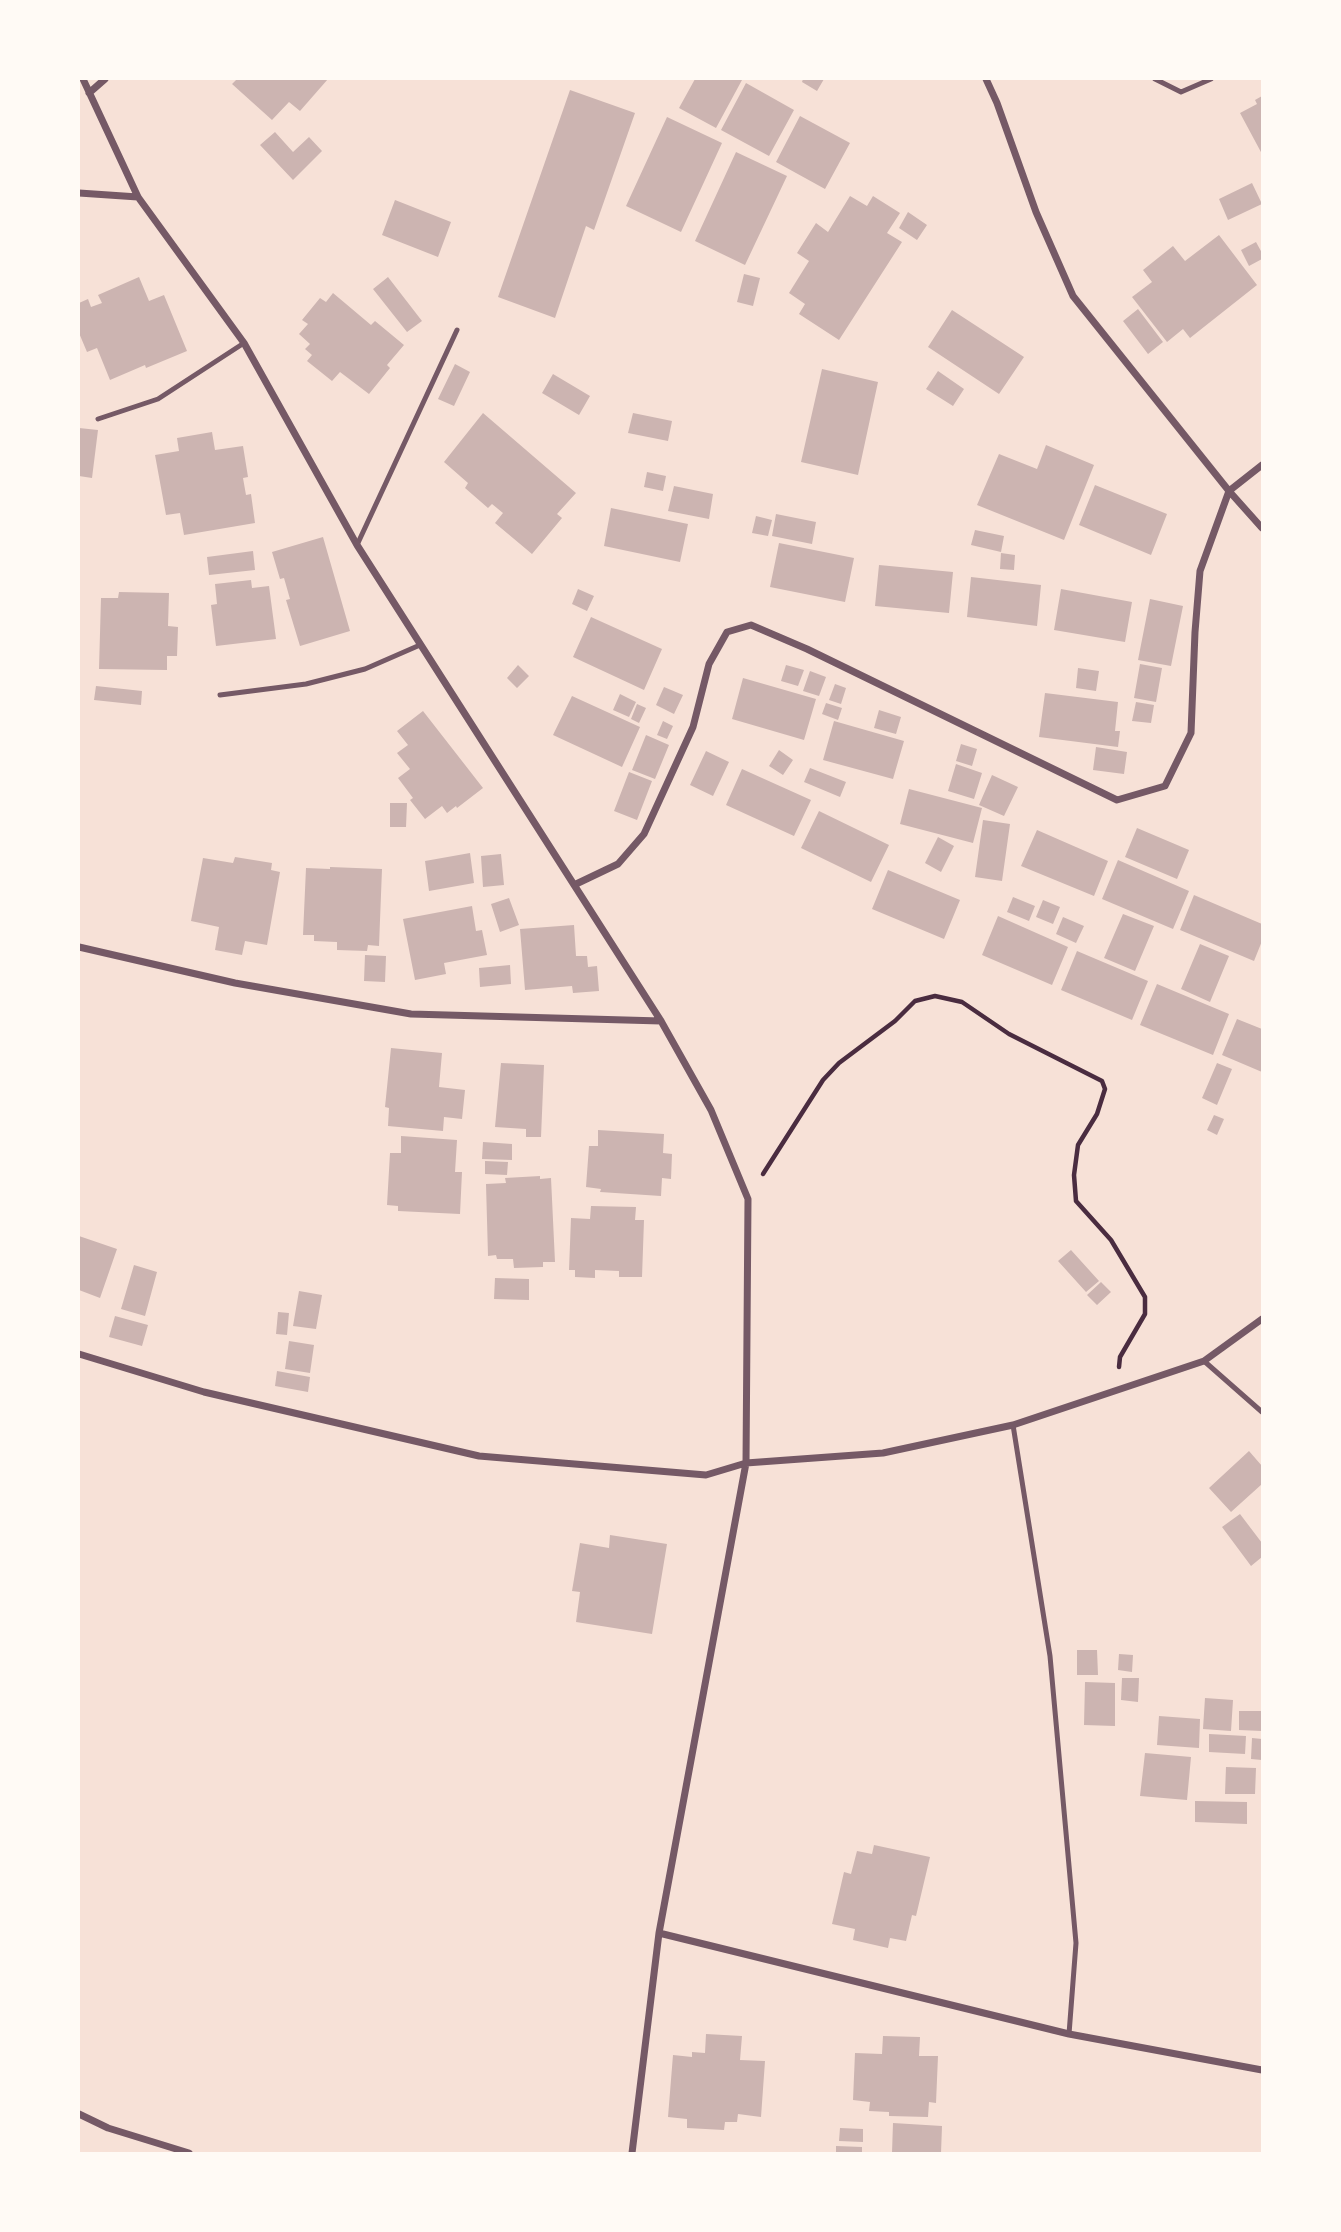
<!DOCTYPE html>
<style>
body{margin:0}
#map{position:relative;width:1341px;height:2232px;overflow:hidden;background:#f7e1d7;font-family:Lora,serif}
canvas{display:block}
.frame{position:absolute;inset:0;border:80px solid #fffaf5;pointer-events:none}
</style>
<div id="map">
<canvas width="1341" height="2232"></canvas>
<div class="frame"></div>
</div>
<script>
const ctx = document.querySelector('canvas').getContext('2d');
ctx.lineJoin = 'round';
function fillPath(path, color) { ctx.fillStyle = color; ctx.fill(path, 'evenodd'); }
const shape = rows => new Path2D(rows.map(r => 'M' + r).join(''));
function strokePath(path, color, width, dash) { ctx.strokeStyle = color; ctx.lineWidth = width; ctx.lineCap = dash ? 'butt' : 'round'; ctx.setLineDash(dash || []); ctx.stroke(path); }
const building = shape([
 [237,79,328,79,300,111,289,102,272,120,232,84],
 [695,79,742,80,716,128,679,108],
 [803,79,824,79,817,91,802,82],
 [746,83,794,110,769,156,721,130],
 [570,90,635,113,594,230,586,226,555,318,498,297],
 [1262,96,1262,154,1240,113,1257,104,1255,100],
 [800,116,850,143,825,189,776,162],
 [667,117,722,143,681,232,626,206],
 [275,132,293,152,309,137,322,151,293,180,260,145],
 [736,152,787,176,745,265,695,241],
 [1252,183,1262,204,1228,220,1219,199],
 [850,196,867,206,873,196,900,213,887,233,902,242,839,340,799,314,805,304,789,293,809,261,797,253,816,223,828,232],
 [395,200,451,222,438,257,382,235],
 [908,212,927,225,917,240,899,228],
 [1219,235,1257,285,1190,338,1183,329,1167,342,1132,297,1152,282,1143,270,1173,246,1185,261],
 [1256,242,1262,253,1262,259,1249,266,1241,250],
 [744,274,760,278,753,306,737,302],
 [139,277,149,301,164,295,187,351,146,368,145,365,110,380,97,348,87,352,79,333,79,303,88,299,91,307,102,303,98,295],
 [388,277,422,321,407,332,373,289],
 [333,293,371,325,375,321,404,345,387,365,390,368,369,394,340,372,332,381,307,361,312,355,305,349,310,344,299,334,308,324,302,320,320,298,326,302],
 [1138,309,1163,342,1148,354,1123,321],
 [952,310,1024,357,999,394,928,347],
 [455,364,470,372,454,406,438,399],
 [822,369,878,382,858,475,801,462],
 [938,371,964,389,953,406,926,389],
 [553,374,590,396,579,415,542,393],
 [483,413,576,493,557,514,562,518,532,554,495,523,503,513,492,504,488,508,465,488,468,483,444,462],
 [633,413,672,421,668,441,628,433],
 [79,428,98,430,92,478,79,476],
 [212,432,215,450,243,446,248,477,243,478,246,495,251,494,255,523,184,535,180,513,166,515,155,455,179,451,177,438],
 [1046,445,1094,465,1064,540,977,505,999,454,1037,469],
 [647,472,666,476,663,491,644,487],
 [1095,485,1167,514,1151,555,1079,525],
 [674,486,713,494,709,519,668,511],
 [611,508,688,524,680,562,604,546],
 [776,514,816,522,812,544,772,536],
 [756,516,772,520,768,536,752,533],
 [975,530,1004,536,1001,552,971,545],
 [323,537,350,631,300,646,286,600,290,599,284,578,280,579,272,552],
 [779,543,854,558,845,602,770,587],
 [253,551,255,570,209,575,207,557],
 [1001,553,1015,555,1014,570,1000,569],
 [879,565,953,572,949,613,875,606],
 [971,577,1041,585,1037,626,967,617],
 [251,580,252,588,269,586,276,639,216,646,211,605,217,604,215,584],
 [578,589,594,596,587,611,572,604],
 [1061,589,1132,602,1125,642,1054,630],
 [119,592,169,593,168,626,178,627,177,656,167,656,167,670,99,669,101,598,118,598],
 [1150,599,1183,606,1171,666,1138,660],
 [591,617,662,649,644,690,573,657],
 [1140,664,1162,668,1156,702,1134,698],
 [518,665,529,676,517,688,507,678],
 [786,665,804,670,798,686,781,681],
 [1078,668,1099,671,1096,691,1076,688],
 [810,671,826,677,819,696,803,691],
 [743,678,816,699,804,740,732,719],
 [835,684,846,688,841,704,829,700],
 [96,686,142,691,141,705,94,700],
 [664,687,683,695,674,714,656,705],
 [1045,693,1118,702,1115,731,1120,731,1118,747,1039,737],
 [620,694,636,702,629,717,613,710],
 [572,696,640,727,622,767,553,735],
 [1136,702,1154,705,1151,723,1132,721],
 [826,703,842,708,838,720,822,714],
 [637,704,646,708,639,723,631,719],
 [879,710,901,717,896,734,874,728],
 [423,711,483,788,457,808,456,806,447,813,442,806,425,819,410,800,413,798,398,778,410,769,397,753,408,745,397,731],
 [663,721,673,726,667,739,657,735],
 [834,721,904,741,893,779,823,760],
 [646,735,669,745,655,779,632,770],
 [961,744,977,749,972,766,956,761],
 [1096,747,1127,752,1124,774,1093,770],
 [779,750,793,760,783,775,769,766],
 [706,751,729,762,713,796,690,785],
 [956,764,982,773,974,799,948,791],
 [810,768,846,782,840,797,804,782],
 [742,769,811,800,794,836,726,805],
 [629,772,652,781,637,820,614,811],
 [992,775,1018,787,1004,816,979,805],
 [909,789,982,808,973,843,900,824],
 [390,803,407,803,406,827,390,827],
 [819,811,889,845,871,882,801,848],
 [983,820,1010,824,1002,881,975,877],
 [1137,828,1189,850,1177,879,1125,857],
 [1037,830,1108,861,1094,896,1021,866],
 [938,837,954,846,941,872,925,863],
 [470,853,474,883,429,891,425,861],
 [501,854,504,885,483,887,481,856],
 [235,857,272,863,271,870,280,872,267,945,245,941,242,955,215,950,219,927,191,921,203,858,233,863],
 [1118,860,1189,891,1173,929,1102,899],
 [330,867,382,869,379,946,368,945,367,951,337,950,337,942,314,941,314,935,303,935,306,868,330,869],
 [888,870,960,900,944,939,872,909],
 [1194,895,1262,924,1262,941,1254,961,1180,930],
 [1013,897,1035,906,1029,921,1007,912],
 [509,898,519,925,500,932,491,904],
 [1043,900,1060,907,1053,924,1036,917],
 [472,906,476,931,482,930,487,955,444,963,446,974,415,980,403,919],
 [1123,914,1154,926,1135,971,1104,958],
 [998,916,1068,947,1052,985,982,955],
 [1063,917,1084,926,1076,943,1056,934],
 [574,925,576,956,587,956,588,967,597,966,599,991,573,993,572,986,525,990,520,929],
 [1200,944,1229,956,1210,1002,1181,989],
 [1077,951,1148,981,1132,1020,1061,990],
 [365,955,386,956,385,982,364,981],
 [510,965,511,984,480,987,479,968],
 [1157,984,1229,1014,1213,1055,1140,1025],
 [1237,1019,1262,1029,1262,1072,1222,1055],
 [391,1048,442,1053,439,1087,465,1090,462,1119,444,1117,443,1131,388,1126,389,1108,385,1107],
 [501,1063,544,1065,541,1137,526,1137,526,1129,495,1127],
 [1217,1063,1232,1069,1217,1105,1202,1098],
 [1214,1115,1224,1119,1217,1135,1207,1130],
 [598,1130,664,1134,663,1153,672,1154,671,1179,662,1178,661,1196,600,1192,601,1189,586,1187,589,1146,598,1146],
 [401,1136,457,1140,455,1172,462,1172,460,1214,398,1211,398,1206,387,1205,390,1153,401,1153],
 [483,1142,512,1144,512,1160,482,1159],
 [485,1161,508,1162,507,1175,485,1174],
 [540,1176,540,1179,551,1178,555,1262,543,1262,543,1267,514,1268,513,1259,497,1259,496,1255,488,1256,486,1184,506,1183,505,1178],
 [591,1206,636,1207,635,1220,644,1220,642,1277,619,1277,619,1271,595,1270,595,1278,575,1277,575,1270,569,1270,571,1218,590,1219],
 [79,1236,117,1249,100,1298,79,1290],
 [1071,1250,1099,1281,1086,1292,1058,1261],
 [134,1265,157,1272,145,1316,121,1309],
 [495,1278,529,1279,529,1300,494,1299],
 [1101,1282,1111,1292,1097,1305,1087,1295],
 [299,1291,322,1295,316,1329,293,1326],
 [278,1312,289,1313,287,1335,276,1334],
 [115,1316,148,1325,142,1346,109,1337],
 [289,1341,314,1345,310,1373,285,1369],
 [277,1371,310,1377,308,1392,275,1386],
 [1249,1451,1262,1466,1262,1484,1231,1512,1209,1488],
 [1240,1514,1262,1543,1262,1557,1251,1566,1222,1527],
 [610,1535,667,1544,652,1634,576,1622,580,1592,572,1591,580,1543,609,1548],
 [1077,1650,1097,1650,1098,1675,1077,1675],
 [1119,1654,1133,1655,1132,1672,1118,1670],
 [1122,1678,1139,1678,1138,1702,1121,1700],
 [1085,1682,1115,1683,1115,1726,1084,1725],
 [1205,1698,1233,1700,1231,1731,1203,1729],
 [1239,1711,1262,1711,1262,1731,1239,1730],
 [1159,1716,1200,1719,1199,1748,1157,1745],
 [1209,1734,1246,1736,1245,1754,1209,1752],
 [1252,1738,1262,1739,1262,1760,1251,1759],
 [1145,1753,1191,1757,1187,1800,1140,1796],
 [1226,1767,1256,1768,1255,1794,1225,1794],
 [1195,1801,1247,1802,1247,1824,1195,1822],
 [874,1845,930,1857,916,1916,912,1915,906,1941,890,1938,888,1948,853,1940,855,1929,832,1924,844,1872,851,1874,857,1851,872,1854],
 [706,2034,742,2036,740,2060,765,2061,761,2117,738,2114,737,2122,725,2122,724,2130,687,2128,687,2119,668,2117,673,2055,692,2057,692,2052,705,2053],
 [883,2036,920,2037,919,2056,938,2056,936,2103,929,2102,928,2117,889,2116,889,2112,869,2111,870,2102,853,2100,855,2053,882,2054],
 [893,2123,942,2126,941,2153,892,2153],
 [840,2128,863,2129,863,2142,839,2141],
 [836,2146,862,2147,862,2153,836,2153]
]);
const path = shape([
 [763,1174,823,1080,839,1063,895,1021,915,1001,935,996,962,1002,1009,1034,1102,1081,1105,1089,1097,1114,1078,1145,1074,1175,1076,1201,1111,1240,1145,1297,1145,1314,1120,1357,1119,1367]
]);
const service = shape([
 [1155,79,1181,92,1211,79],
 [98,419,158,399,244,343],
 [357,545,457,330],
 [220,695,306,684,365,669,420,645],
 [1204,1361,1262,1412],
 [1013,1425,1050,1656,1076,1943,1069,2034]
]);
const minor = shape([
 [83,79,138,197,244,343,357,545,661,1021,711,1110,748,1199,746,1463,659,1933,632,2153],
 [986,79,997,103,1036,212,1073,296,1229,491,1262,528],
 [89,93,105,79],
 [79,193,138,197],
 [574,885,618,864,644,834,693,727,709,664,727,632,751,625,807,649,1117,800,1165,786,1191,733,1195,632,1200,571,1229,491,1262,465],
 [79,947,235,983,411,1014,661,1021],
 [79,1354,204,1392,479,1456,706,1475,746,1463,883,1453,1013,1425,1204,1361,1262,1319],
 [659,1933,1069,2034,1262,2070],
 [79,2114,108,2128,189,2153]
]);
fillPath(building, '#ccb4b1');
strokePath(path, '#4a2c40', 4.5);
strokePath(service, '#755966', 5);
strokePath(minor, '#755966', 7);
</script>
